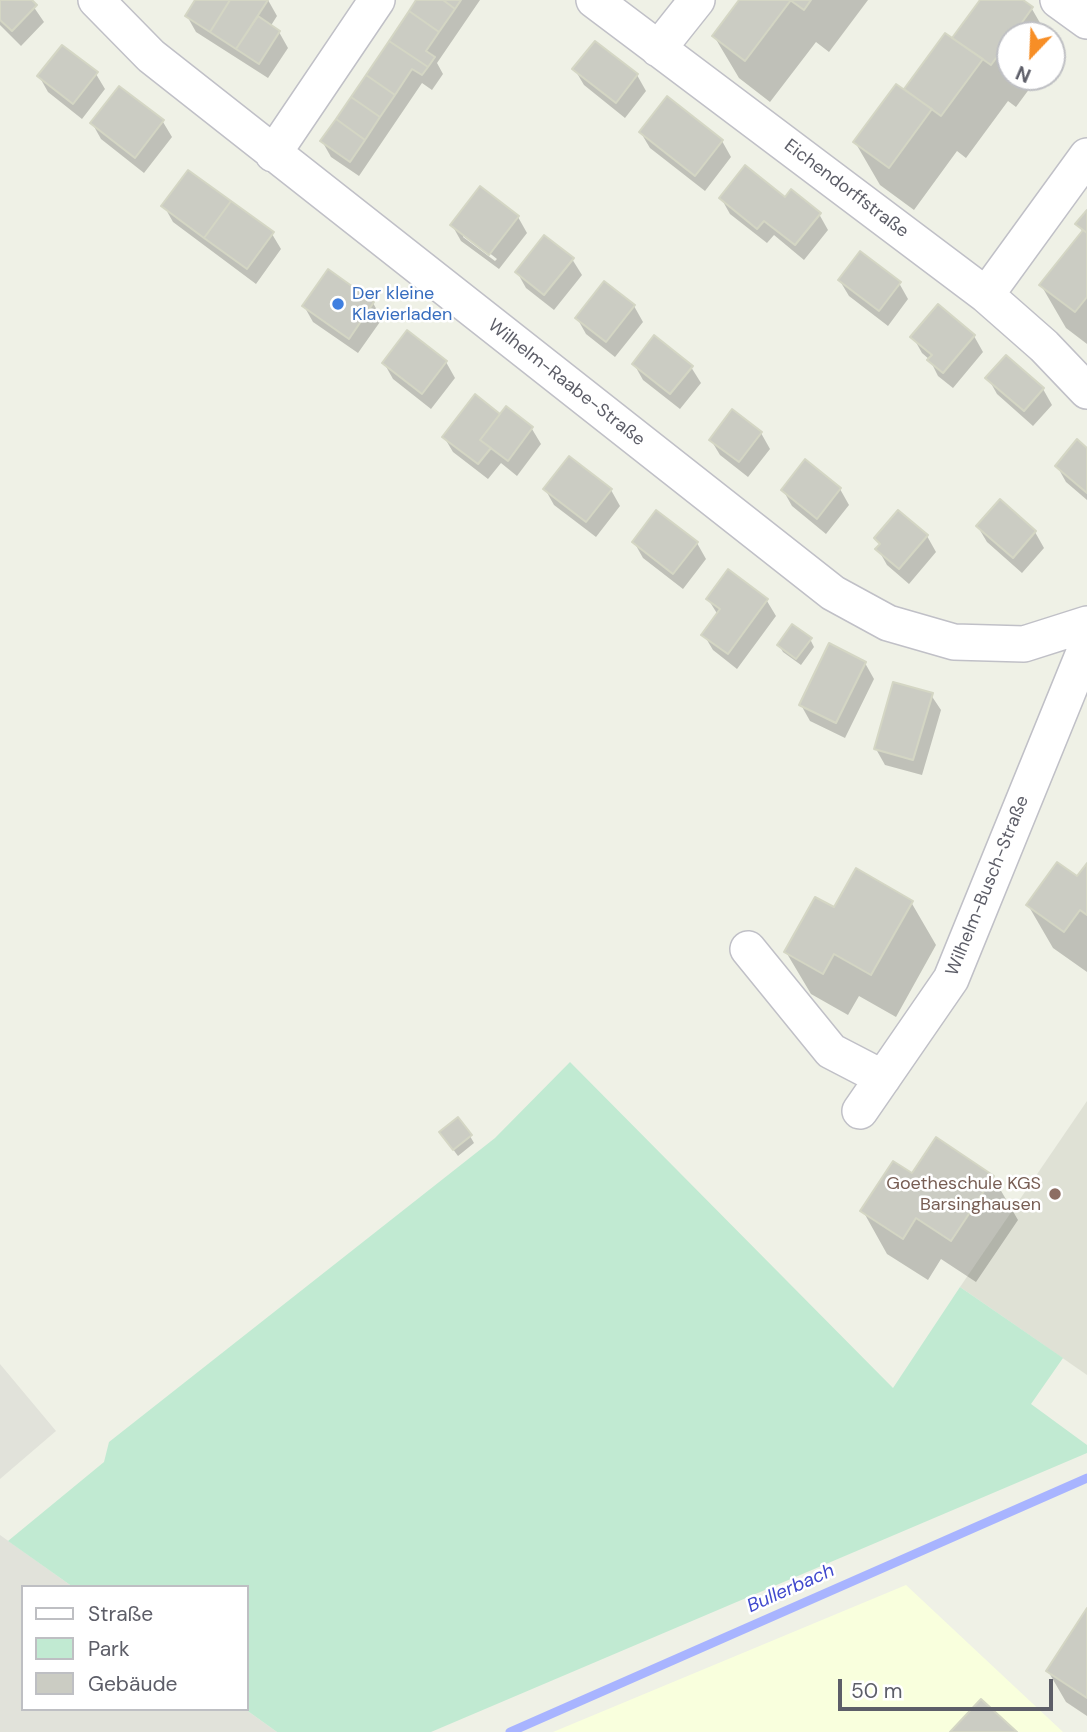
<!DOCTYPE html>
<meta charset="utf-8">
<style>
body{margin:0}
#map{position:relative;width:1087px;height:1732px;overflow:hidden;background:#eff1e6;font-family:"DM Sans",sans-serif}
canvas{display:block}
.legend{position:absolute;left:21px;top:1585px;width:228px;height:126px;box-sizing:border-box;background:#fff;border:2px solid #bebfc3;margin:0;padding:9px 12px;list-style:none;font-size:21px;color:#5d5e68}
.legend li{display:flex;align-items:center;gap:14px;height:35px}
.legend b{width:35px;border:2px solid #bebfc3}
.north{position:absolute;left:996px;top:21px;width:70px;height:70px;box-sizing:border-box;background:#fff;border:2px solid #bebfc3;border-radius:50%;rotate:203deg;font-size:19px;font-weight:700;line-height:28px;text-align:center;color:#5d5e68}
.north::after{content:'';display:block;margin:auto;width:24px;height:32px;background:#f78e26;clip-path:polygon(50% 0,100% 100%,50% 72%,0 100%)}
.scale{position:absolute;left:838px;top:1679px;width:215px;height:32px;box-sizing:border-box;border:4px solid #5d5e68;border-top:0;padding-left:9px;font-size:21px;line-height:24px;white-space:nowrap;color:#5d5e68;-webkit-text-stroke:5px #fff;paint-order:stroke}
</style>
<div id="map">
<canvas width="1087" height="1732"></canvas>
<ul class="legend">
<li><b style="height:9px;background:#fff"></b>Straße</li>
<li><b style="height:19px;background:#c1ead2"></b>Park</li>
<li><b style="height:19px;background:#cbccc3"></b>Gebäude</li>
</ul>
<div class="north">N</div>
<div class="scale">50 m</div>
</div>
<script>
const context = document.querySelector('canvas').getContext('2d');
context.lineJoin = 'round';
function fill(path, color) { context.fillStyle = color; context.fill(path, 'evenodd'); }
function stroke(path, color, width, dash) { context.strokeStyle = color; context.lineWidth = width; context.lineCap = dash ? 'butt' : 'round'; context.setLineDash(dash || []); context.stroke(path); }
function label(font, color, halo, rows, align = 'center') {
  context.font = font + ' "DM Sans",sans-serif'; context.lineWidth = 5; context.setLineDash([]); context.textBaseline = 'middle'; context.strokeStyle = halo; context.fillStyle = color; for (const [text, x, y, turn = 0] of rows) {
    context.save(); context.translate(x, y); context.rotate((+turn || 0) * Math.PI / 180); context.textAlign = isNaN(turn) ? turn : align; if (halo) context.strokeText(text, 0, 0); context.fillText(text, 0, 0); context.restore();
  }
}
const commercial = new Path2D(`
 M906,1585L1063,1732H553Z`);
const industrial = new Path2D(`
 M0,1364L56,1431L0,1479Z
 M0,1535L73,1587H23V1709H245L277,1732H0Z`);
const education = new Path2D(`
 M1087,1101V1375L960,1287Z`);
const green = new Path2D(`
 M570,1062L893,1388L960,1287L1063,1358L1031,1404L1087,1445V1453L431,1732H277L245,1709L247,1587H73L8,1541L104,1462L109,1442L495,1138Z`);
const shadow = new Path2D(`
 M0,0H29L44,22L21,46L0,25Z
 M197,0H268L277,16L270,27L279,32L288,48L268,78L196,32L187,16Z
 M419,0H480L437,63L443,74L432,90L422,83L359,176L331,157L322,141Z
 M741,0H868L829,52L816,42L770,102L739,78L714,36Z
 M982,0H1020L1032,9L1047,35H1010V77H1038L1016,107L1008,101L966,158L957,151L914,210L880,185L855,142L904,91L945,35L953,40Z
 M1052,44L1056,52L1052,57Z
 M575,70L637,75L646,91L625,118L584,85Z
 M96,74L105,89L82,119L48,92L39,76Z
 M119,88L163,122L172,137L144,173L101,139L92,123Z
 M641,133L722,141L731,157L705,191L650,148Z
 M721,198L785,199L819,214L828,230L804,260L774,235L767,243L730,214Z
 M164,206L272,234L281,249L256,284L173,222Z
 M1087,213V344L1066,328L1041,285L1083,233L1078,224Z
 M518,217L527,233L499,269L461,241L452,225ZM463,232L497,259L495,261L463,237Z
 M572,259L582,275L554,310L526,288L517,272Z
 M840,281L899,283L908,299L888,326L849,296Z
 M373,303L382,319L358,353L313,322L304,306Z
 M634,306L643,322L615,357L586,334L577,318Z
 M974,336L983,352L953,388L938,376L930,360L922,353L913,337Z
 M446,362L455,378L431,409L393,379L384,363Z
 M634,364L691,367L701,383L680,409L643,380Z
 M988,378L1043,389L1052,405L1033,426L997,394Z
 M506,409L532,429L541,444L517,476L501,463L488,479L453,452L444,437L500,417Z
 M761,433L770,449L748,477L720,455L711,440Z
 M1087,450V500L1066,482L1057,466Z
 M545,489L611,490L620,506L596,537L554,505Z
 M840,489L849,505L826,534L792,506L783,490Z
 M978,527L1035,532L1044,548L1022,573L987,542Z
 M927,536L936,552L909,584L887,565L878,549L880,545L876,538Z
 M634,542L697,543L706,559L683,589L643,558Z
 M728,572L767,601L776,616L737,669L713,650L704,635L718,615L708,599Z
 M810,639L814,647L801,665L783,652L779,645Z
 M865,663L874,679L845,738L810,721L801,705Z
 M931,695L941,710L922,775L885,765L876,749Z
 M1087,866V972L1053,948L1028,905L1078,879Z
 M911,902L936,945L896,1017L859,996L848,1015L811,994L786,952L835,910Z
 M441,1133L470,1136L474,1143L458,1156Z
 M912,1176L993,1177L1018,1220L976,1282L941,1259L928,1280L887,1254L863,1211Z
 M1087,1611V1716L1066,1702L1048,1671Z`);
const stream = new Path2D(`
 M510,1732L1087,1478`);
const building = new Path2D(`
 M0,0H32L37,5L12,31L0,20Z
 M195,0H230L210,32L185,16Z
 M230,0H268L236,49L210,32Z
 M416,0H443L455,9L439,32L409,11Z
 M443,0H461L455,9Z
 M739,0H791L745,61L712,36Z
 M790,0H811L804,10Z
 M980,0H1023L1033,7L1013,35H1010V39L991,65L952,38Z
 M409,11L439,32L426,51L435,57L428,67L389,41Z
 M258,16L280,31L259,64L236,49Z
 M945,33L983,59L941,116L904,89Z
 M389,41L428,67L422,75L412,69L395,95L366,75Z
 M595,41L638,74L616,103L572,69Z
 M62,45L98,72L73,104L37,76Z
 M366,75L395,95L380,117L351,97Z
 M896,84L932,109L889,168L853,142Z
 M119,86L164,120L135,158L90,123Z
 M667,96L723,140L695,176L639,132Z
 M351,97L380,117L365,140L336,119Z
 M336,119L365,140L350,162L320,141Z
 M745,165L785,197L791,189L821,213L795,245L764,221L757,229L719,198Z
 M188,170L231,201L204,238L161,206Z
 M480,186L519,216L489,255L450,225Z
 M231,201L274,232L247,269L204,238Z
 M1087,210V233L1075,224Z
 M1083,230L1087,233V297L1075,312L1039,285Z
 M544,235L574,258L544,295L515,272Z
 M860,251L901,282L879,311L838,280Z
 M328,269L374,302L349,339L302,306Z
 M604,281L635,305L606,342L575,318Z
 M938,304L975,335L943,373L927,360L932,355L910,337Z
 M407,330L447,361L422,394L382,363Z
 M654,335L693,366L670,394L632,364Z
 M1006,355L1044,388L1024,411L985,378Z
 M475,394L500,414L480,440L491,448L478,464L442,437Z
 M506,406L533,427L508,461L480,440Z
 M732,409L762,432L739,462L709,440Z
 M1077,439L1087,448V493L1055,466Z
 M569,456L612,489L586,522L543,489Z
 M805,459L841,488L817,519L781,490Z
 M1000,499L1036,531L1013,558L976,526Z
 M656,510L698,542L673,574L632,542Z
 M898,510L928,535L899,569L875,549L880,544L874,538Z
 M728,569L768,599L728,654L701,635L720,609L706,599Z
 M792,624L812,638L796,659L777,645Z
 M829,643L866,662L836,723L799,705Z
 M893,682L933,693L913,760L874,749Z
 M1057,862L1077,876L1087,863V915L1080,910L1064,932L1026,905Z
 M856,868L913,901L871,975L834,954L823,974L784,952L815,897L834,907Z
 M458,1117L472,1135L453,1150L439,1132Z
 M936,1137L994,1176L951,1241L916,1218L903,1239L860,1211L893,1161L912,1173Z
 M1087,1608V1698L1046,1671Z
 M981,1699L1017,1732H950Z`);
const minor = new Path2D(`
 M96,0L151,56L833,593L888,623L954,642L1024,644L1087,624
 M594,0L986,295L1044,346L1087,391
 M1058,0L1087,21
 M658,49L697,0
 M273,154L377,0
 M986,295L1087,156
 M748,949L831,1051L883,1078
 M860,1111L951,979L1087,645`);
const markers = [
 [338,304,7,"#3f7fe0"],
 [1055,1194,7,"#8d6e63"]
];
const streetNames = [
 ["Eichendorffstraße",846,189,37],
 ["Wilhelm-Raabe-Straße",566,383,38],
 ["Wilhelm-Busch-Straße",988,886,-68]
];
const shopNames = [
 ["Der kleine",352,294],
 ["Klavierladen",352,315]
];
const educationNames = [
 ["Goetheschule KGS",1041,1184],
 ["Barsinghausen",1041,1205]
];
const waterNames = [
 ["Bullerbach",791,1589,-24]
];
fill(commercial, '#f9ffdd');
fill(industrial, '#e1e2da');
fill(education, '#dfe1d5');
fill(green, '#c1ead2');
fill(shadow, '#0003');
stroke(stream, '#a8b4ff', 9);
fill(building, '#cbccc3');
stroke(building, '#d4d6c4', 2);
stroke(minor, '#c0c0c7', 38);
stroke(minor, '#fff', 35);
for (const [x, y, r, color] of markers) { const dot = new Path2D(); dot.arc(x, y, r, 0, 2 * Math.PI); context.fillStyle = color; context.fill(dot); stroke(dot, '#fff', 2.5); }
label('18px', '#5d5e68', '#fff', streetNames);
label('18px', '#366cbe', '#fff', shopNames, 'left');
label('18px', '#785e54', '#fff', educationNames, 'right');
label('italic 19px', '#4049cd', '#fff', waterNames);
</script>
